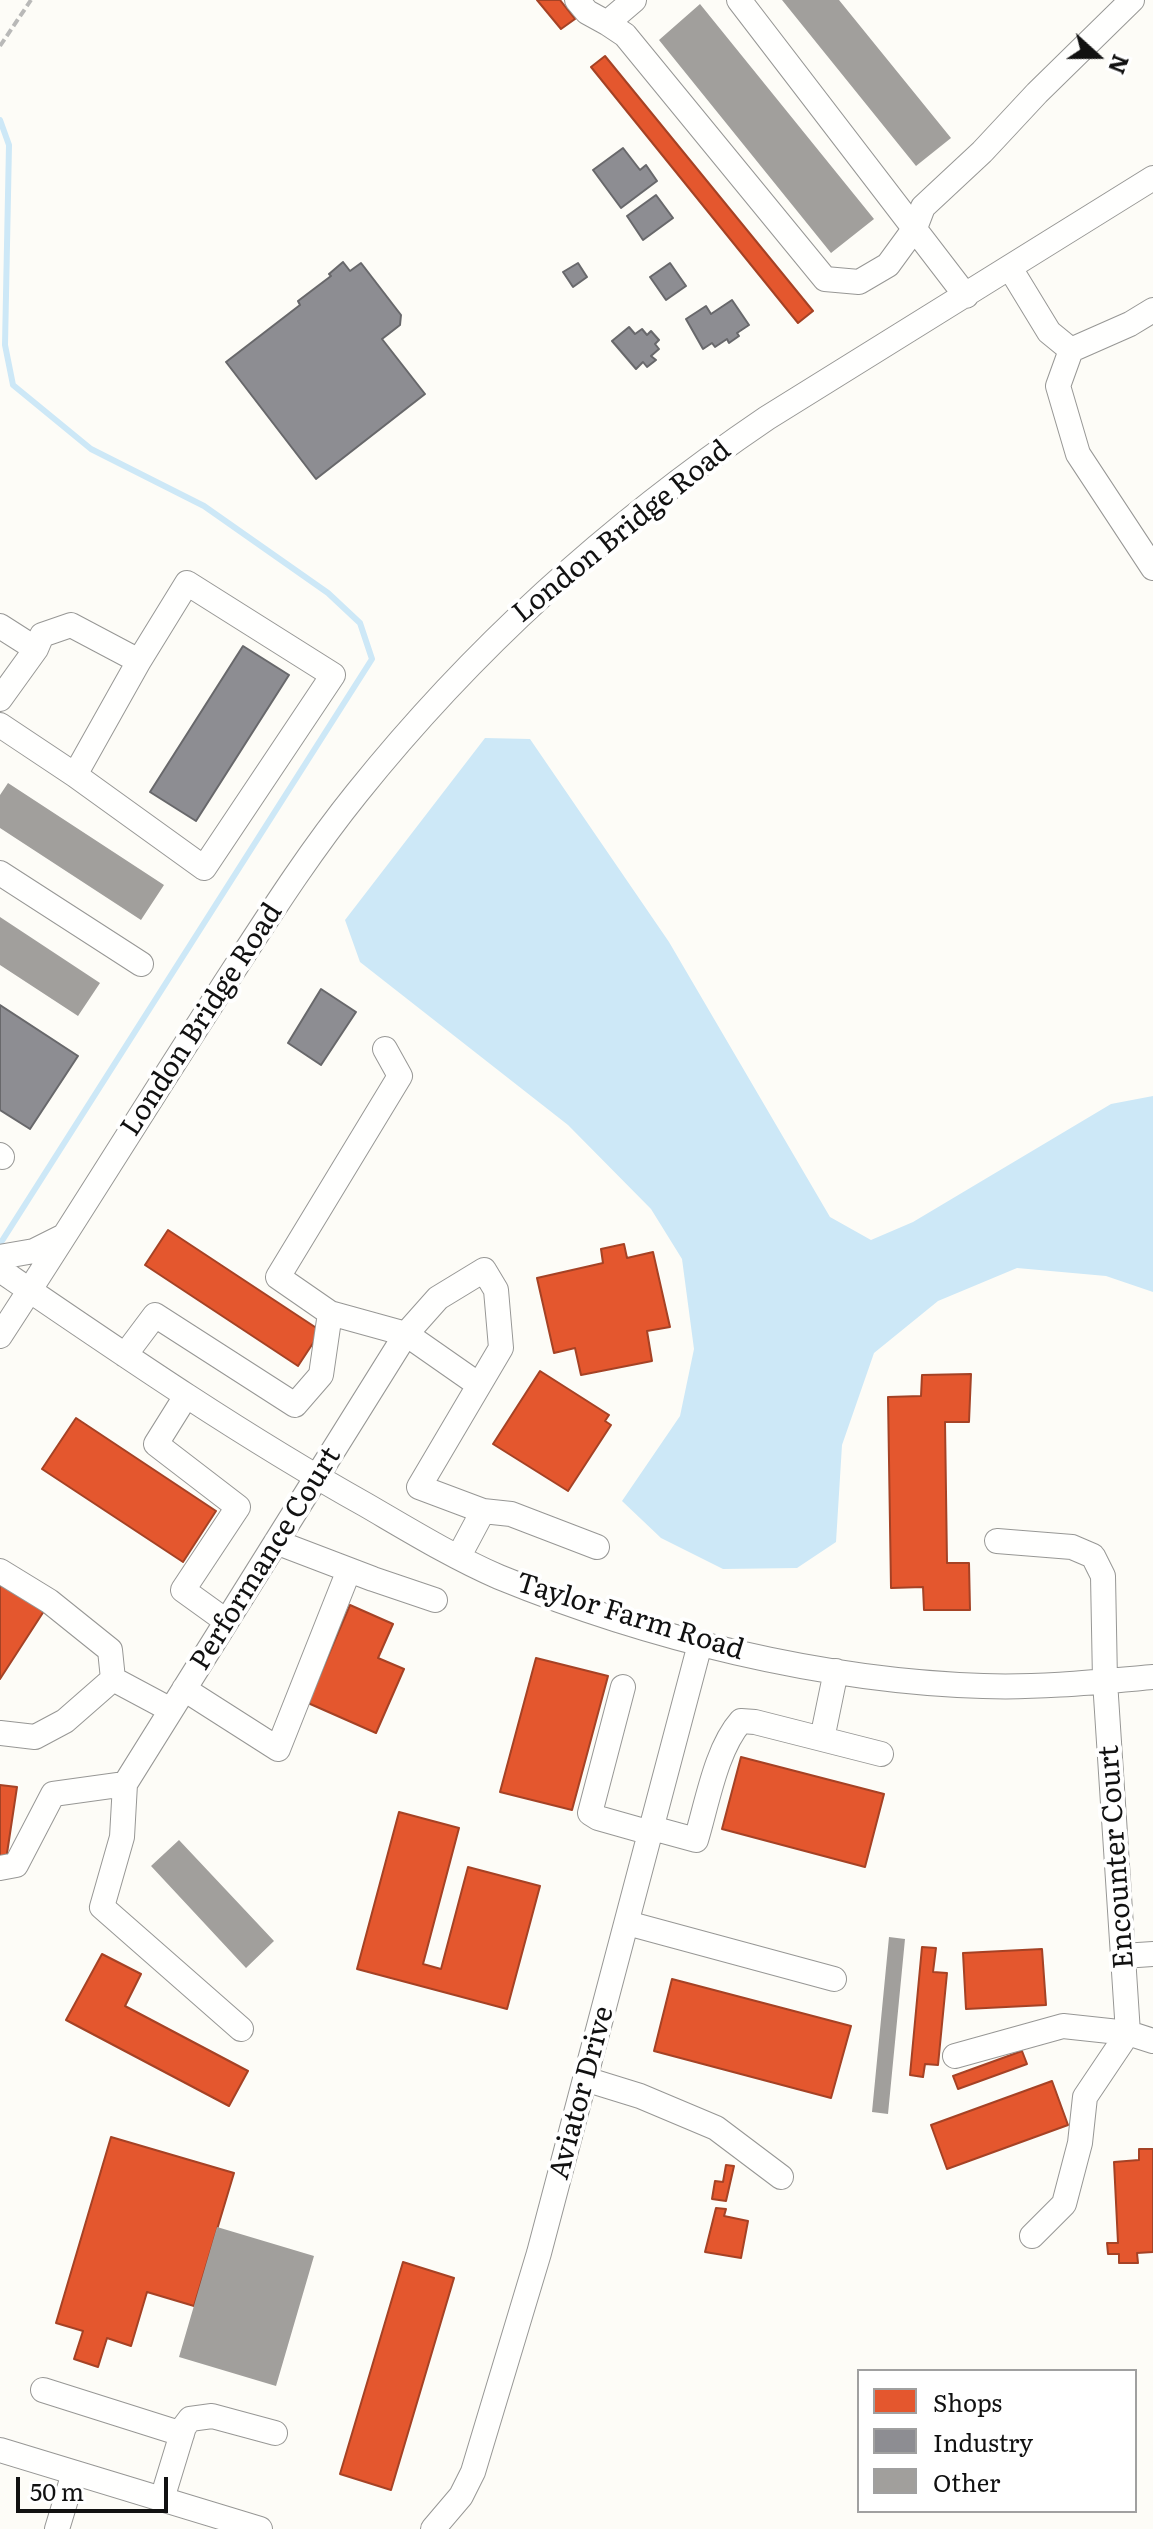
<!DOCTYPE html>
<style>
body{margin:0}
#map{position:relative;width:1153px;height:2529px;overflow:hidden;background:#fdfcf7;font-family:Literata,serif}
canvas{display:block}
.legend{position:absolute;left:857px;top:2369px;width:280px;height:144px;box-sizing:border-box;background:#fff;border:2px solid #a0a0a0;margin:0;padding:10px 14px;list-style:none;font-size:24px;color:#111}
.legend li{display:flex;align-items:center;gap:16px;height:40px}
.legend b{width:40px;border:2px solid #a0a0a0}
.north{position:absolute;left:1057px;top:16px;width:80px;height:80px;-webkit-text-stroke:6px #fff;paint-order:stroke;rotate:111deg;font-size:22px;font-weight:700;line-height:32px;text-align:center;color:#111}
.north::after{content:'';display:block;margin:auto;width:28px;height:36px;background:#111;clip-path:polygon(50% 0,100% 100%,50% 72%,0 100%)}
.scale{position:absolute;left:16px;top:2477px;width:152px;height:36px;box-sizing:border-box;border:4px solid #111;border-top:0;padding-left:10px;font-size:24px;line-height:28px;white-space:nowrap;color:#111;-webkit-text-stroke:6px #fff;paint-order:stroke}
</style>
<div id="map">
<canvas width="1153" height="2529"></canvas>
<ul class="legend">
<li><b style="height:22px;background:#e4572e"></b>Shops</li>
<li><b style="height:22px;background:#8d8d92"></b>Industry</li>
<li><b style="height:22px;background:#a19f9c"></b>Other</li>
</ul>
<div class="north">N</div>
<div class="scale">50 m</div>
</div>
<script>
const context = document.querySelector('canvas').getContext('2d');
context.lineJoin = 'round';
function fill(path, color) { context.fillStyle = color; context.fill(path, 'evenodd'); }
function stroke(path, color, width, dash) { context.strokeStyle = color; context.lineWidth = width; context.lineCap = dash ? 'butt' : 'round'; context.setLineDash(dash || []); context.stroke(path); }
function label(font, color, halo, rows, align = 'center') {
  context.font = font + ' Literata,serif'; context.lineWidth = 8; context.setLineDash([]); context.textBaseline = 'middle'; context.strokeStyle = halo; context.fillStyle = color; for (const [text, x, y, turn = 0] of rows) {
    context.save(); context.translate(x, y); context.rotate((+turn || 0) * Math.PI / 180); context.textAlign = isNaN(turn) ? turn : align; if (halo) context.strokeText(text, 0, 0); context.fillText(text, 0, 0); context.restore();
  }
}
const water = new Path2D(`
 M485,738L530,739L669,942L830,1217L871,1240L913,1222L1111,1104L1153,1096V1292L1106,1276L1017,1268L938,1301L874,1353L842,1445L836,1542L797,1568L723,1569L661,1538L622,1501L680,1416L694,1349L682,1259L651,1209L568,1125L360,962L345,920Z`);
const shops = new Path2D(`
 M537,0H560L575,19L561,29Z
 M605,56L813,311L798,323L591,67Z
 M168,1230L321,1331L298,1366L145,1265Z
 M624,1244L627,1258L653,1252L670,1327L647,1331L652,1361L581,1375L575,1348L554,1353L537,1278L603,1263L601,1249Z
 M540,1371L609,1415L605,1421L611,1425L568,1491L493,1444Z
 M971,1374L969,1422H945L947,1563H969L970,1610H924L923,1587L891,1588L888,1397L921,1396L922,1375Z
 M76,1418L216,1511L183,1562L42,1469Z
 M0,1583L44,1611L0,1679Z
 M350,1605L393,1624L378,1658L404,1669L376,1733L308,1703Z
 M536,1658L608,1676L572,1810L500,1792Z
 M741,1757L884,1794L865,1867L722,1829Z
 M0,1785L17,1787L6,1860L0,1859Z
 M399,1812L459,1828L423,1964L441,1969L468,1867L540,1886L507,2009L357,1969Z
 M922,1947L936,1948L933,1972L947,1973L938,2065L925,2064L923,2077L910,2075Z
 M1042,1949L1046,2005L966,2009L963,1953Z
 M102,1954L141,1974L125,2006L248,2071L229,2106L66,2020Z
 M672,1979L851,2026L831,2098L654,2051Z
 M1022,2051L1027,2064L958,2089L953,2076Z
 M1052,2081L1068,2125L947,2169L931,2125Z
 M111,2137L234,2173L194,2306L147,2292L131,2346L107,2338L98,2367L74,2359L83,2331L56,2323Z
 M1139,2149H1153V2252L1137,2253L1138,2263H1119V2254H1108L1107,2243H1118L1114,2162L1139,2160Z
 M726,2165L734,2166L726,2201L712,2199L715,2181L723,2182Z
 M716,2208L726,2209L724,2216L748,2221L741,2258L705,2252Z
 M403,2262L454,2278L391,2490L340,2474Z`);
const industry = new Path2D(`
 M623,148L640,170L646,165L657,181L621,208L593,170Z
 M656,195L673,218L643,240L627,216Z
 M343,262L350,271L361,263L401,315L400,325L382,339L425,394L316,479L226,362L300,305L298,301L331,276L329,274Z
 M578,263L587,277L573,287L563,272Z
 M670,263L686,286L666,300L650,277Z
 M732,300L749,325L737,333L739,336L729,343L727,339L715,347L712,343L703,349L686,319L706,306L711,314Z
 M629,327L635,334L642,329L647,335L651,331L659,340L655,344L659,349L651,356L656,360L647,367L643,362L636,369L612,341Z
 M243,646L289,675L196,821L150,792Z
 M321,989L356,1012L321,1065L288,1043Z
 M0,1005L78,1056L30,1129L0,1110Z`);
const stream = new Path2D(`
 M0,120L9,145L5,345L13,385L91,449L204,506L328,593L360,623L372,659L0,1244`);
const building = new Path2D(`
 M782,0H839L951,138L916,166Z
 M700,4L874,219L831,253L659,40Z
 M8,783L164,885L141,920L0,828V795Z
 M0,917L100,983L78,1016L0,965Z
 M179,1840L274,1941L246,1968L151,1866Z
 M889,1937L905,1939L888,2114L872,2112Z
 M217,2227L314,2256L276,2386L179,2357Z`);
const path = new Path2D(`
 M0,46L31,0`);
const minor = new Path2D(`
 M577,0L587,12L607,23L634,0
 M739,0L966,296
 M607,23L625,35L825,279L859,282L888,265L915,228L923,207L982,152L1037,93L1132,0
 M1010,268L1049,332L1071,350L1130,324L1153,310
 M1071,350L1058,386L1078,454L1153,568
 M0,626L36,649
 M0,699L36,649L42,635L71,625L139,661L187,583L333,675L204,868L75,775L0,725
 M75,775L139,661
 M0,873L141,964
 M385,1049L400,1076L278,1277L330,1313L406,1334L479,1385
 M0,1155L2,1157
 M0,1257L34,1251L62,1237
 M0,1270C120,1352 239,1434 366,1505C409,1530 453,1557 499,1577C648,1638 822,1681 983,1686C1039,1688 1097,1682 1153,1677
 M0,1336C75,1221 147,1104 222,988C265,922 307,855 357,793C474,647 612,523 767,418L1153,178
 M125,1355L155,1315L295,1405L321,1375L330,1313
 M186,1396L156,1444L238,1507L183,1590L226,1621
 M483,1511L511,1514L597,1547
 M997,1541L1072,1547L1093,1556L1103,1576L1105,1681L1128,2033
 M276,1542L373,1579L435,1600
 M0,1571L49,1601L110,1650L113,1679
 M113,1679L171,1710
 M623,1687L590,1813L598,1818L651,1833
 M184,1689L278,1749L349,1570
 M0,1733L35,1737L65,1721L113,1679
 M822,1739L881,1754
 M652,1828L696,1840C707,1804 716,1749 741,1721L755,1722L822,1739L836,1671
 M0,1868L16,1865L53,1794L125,1784
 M627,1923L834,1979
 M1123,1956L1153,1954
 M241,2029L102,1907L122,1837L125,1784L406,1334L438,1298L484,1270L496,1290L501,1348L419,1487L483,1511L459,1556
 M955,2056L1063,2026L1128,2033L1153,2041
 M585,2079L640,2096L716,2128L781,2177
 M1032,2236L1064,2204L1080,2143L1085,2097L1128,2033
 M43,2390L182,2434
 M0,2450L260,2529
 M162,2499L184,2427L190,2419L212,2416L275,2433
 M57,2529L74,2473
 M433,2529L461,2496L473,2472L539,2253L700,1644`);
const streetNames = [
 ["London Bridge Road",622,532,-39],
 ["London Bridge Road",202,1020,-57],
 ["Performance Court",266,1559,-58],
 ["Taylor Farm Road",630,1617,17],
 ["Encounter Court",1117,1857,-94],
 ["Aviator Drive",582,2093,-75]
];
fill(water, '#cde8f7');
fill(shops, '#e4572e');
stroke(shops, '#a54225', 2);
fill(industry, '#8d8d92');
stroke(industry, '#68686b', 2);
stroke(stream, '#cde8f7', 6);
fill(building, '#a19f9c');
stroke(minor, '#979795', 26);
stroke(path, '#b9b9b8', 4, [8, 4]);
stroke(minor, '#fffffe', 24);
label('28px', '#111', '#fff', streetNames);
</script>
